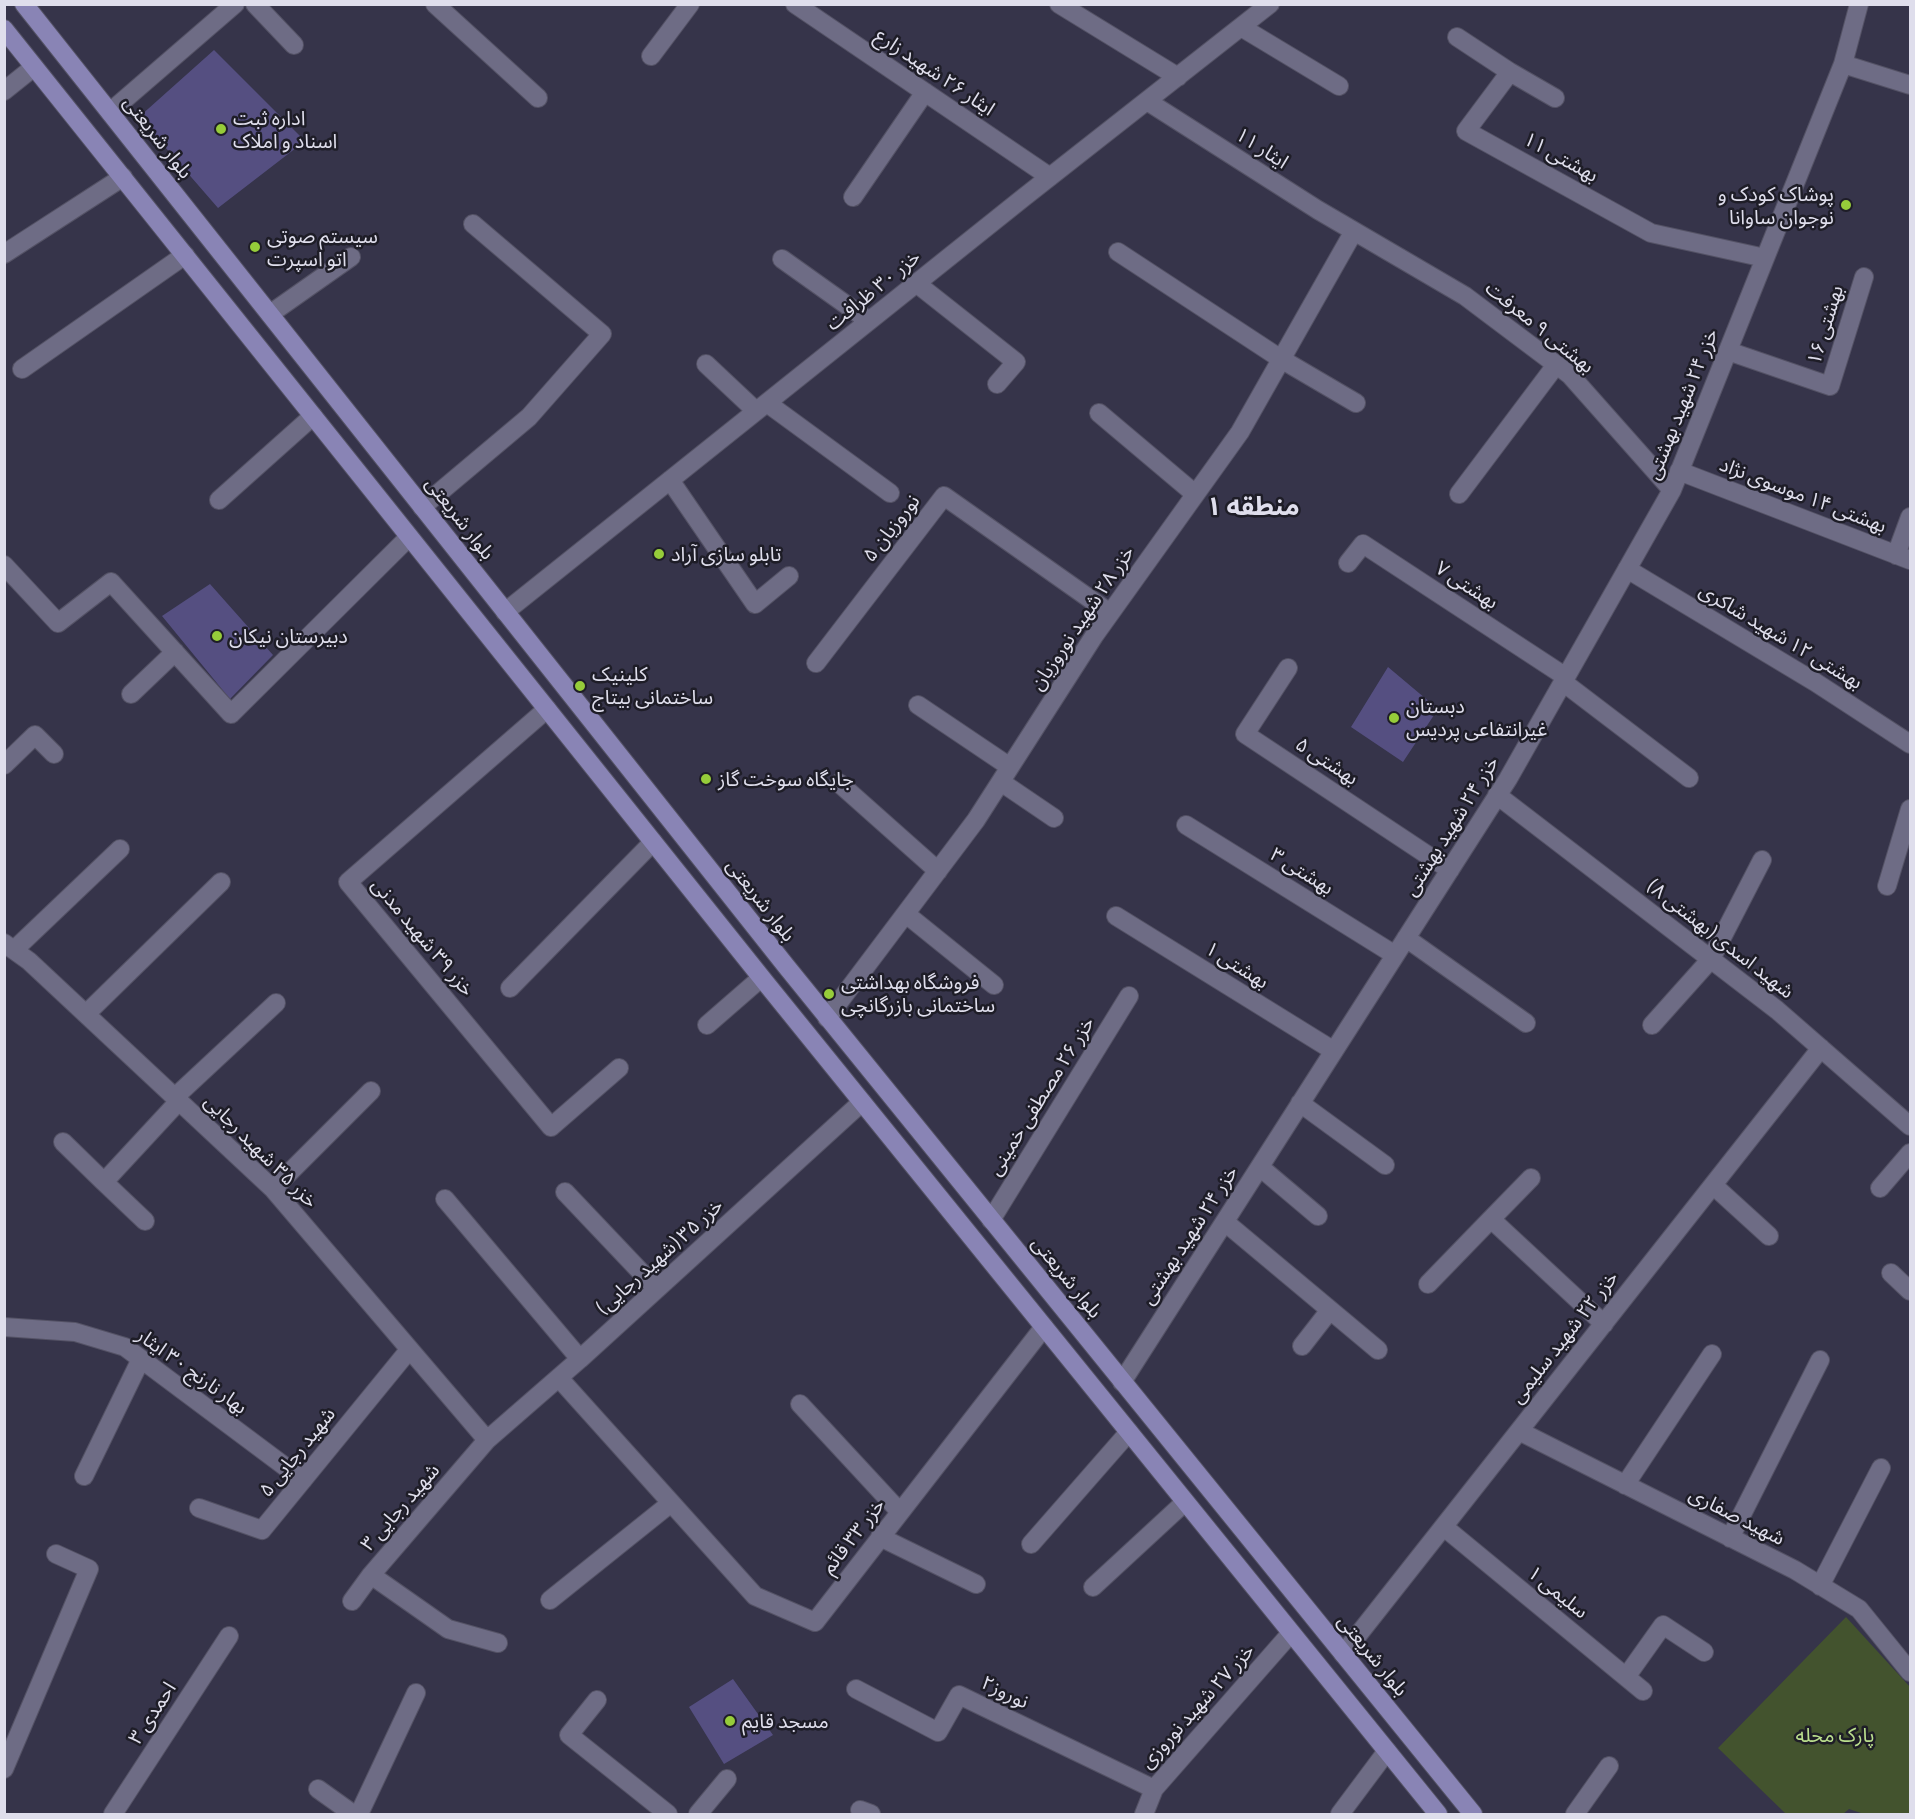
<!DOCTYPE html>
<meta charset="utf-8">
<style>
body{margin:0}
#map{position:relative;width:1915px;height:1819px;overflow:hidden;background:#36344a;font-family:Barlow,sans-serif}
canvas{display:block}
.frame{position:absolute;inset:0;border:6px solid #dfdeec;pointer-events:none}
</style>
<div id="map">
<canvas width="1915" height="1819"></canvas>
<div class="frame"></div>
</div>
<script>
const context = document.querySelector('canvas').getContext('2d');
context.lineJoin = 'round';
function fill(path, color) { context.fillStyle = color; context.fill(path, 'evenodd'); }
function stroke(path, color, width, dash) { context.strokeStyle = color; context.lineWidth = width; context.lineCap = dash ? 'butt' : 'round'; context.setLineDash(dash || []); context.stroke(path); }
function label(font, color, halo, rows, align = 'center') {
  context.font = font + ' Barlow,"Noto Sans Arabic",sans-serif'; context.lineWidth = 5; context.setLineDash([]); context.textBaseline = 'middle'; context.strokeStyle = halo; context.fillStyle = color; for (const [text, x, y, turn = 0] of rows) {
    context.save(); context.translate(x, y); context.rotate((+turn || 0) * Math.PI / 180); context.textAlign = isNaN(turn) ? turn : align; if (halo) context.strokeText(text, 0, 0); context.fillText(text, 0, 0); context.restore();
  }
}
const green = new Path2D(`
 M1846,1617L1910,1687V1814H1864L1849,1809L1843,1814H1786L1718,1748Z`);
const building = new Path2D(`
 M214,50L305,141L218,208L139,117Z
 M210,584L273,655L230,699L162,616Z
 M1388,667L1438,709L1403,762L1351,727Z
 M733,1679L773,1735L724,1764L689,1707Z`);
const minor = new Path2D(`
 M255,4L294,45
 M435,4L538,98
 M795,4L1050,177
 M1059,4L1178,77
 M1241,27L1339,86
 M1457,37L1510,72L1466,131L1651,233L1765,258
 M651,56L690,4
 M1843,64L1910,85
 M1510,72L1555,98
 M4,91L34,67
 M1147,101L1318,210L1465,296L1570,375L1672,490
 M110,112L235,4
 M853,197L925,92
 M1118,252L1281,359L1356,403
 M4,254L123,177
 M782,259L869,321
 M916,283L1016,362L997,384
 M270,314L351,257
 M1728,351L1830,386L1864,277
 M706,364L756,411
 M22,369L185,255
 M767,403L890,493
 M1099,413L1195,494
 M1679,471L1910,560
 M670,480L755,604L789,576
 M1459,494L1556,365
 M219,500L313,416
 M422,507L529,417L602,334L473,224
 M1896,555L1910,517
 M1348,563L1363,544L1566,677
 M4,565L58,623L111,582L231,714L409,537
 M1627,569L1815,682L1910,744
 M505,612L1023,198L1270,4
 M816,663L944,496L1110,613
 M1288,668L1245,734L1450,870
 M1563,682L1689,778
 M131,694L175,652
 M918,705L1010,767
 M547,709L348,882L551,1127L619,1068
 M4,765L35,735L54,754
 M1001,782L1054,818
 M839,783L938,871
 M1497,795L1777,1010L1910,1126
 M1186,825L1395,955
 M1887,886L1910,809
 M906,914L994,985
 M1116,916L1334,1051
 M1406,938L1526,1023
 M4,943L29,961L273,1189L487,1440
 M14,950L120,849
 M510,988L653,842
 M86,1014L221,882
 M827,1018L976,820L1094,636L1240,432L1354,231
 M707,1025L761,978
 M1652,1025L1711,959L1762,860
 M175,1097L276,1003
 M1300,1103L1385,1165
 M63,1142L104,1182L179,1101
 M1260,1167L1318,1216
 M104,1182L145,1221
 M1713,1185L1769,1236
 M1880,1188L1910,1153
 M273,1189L371,1091
 M565,1192L657,1289
 M445,1199L580,1359
 M1491,1219L1531,1178
 M991,1220L1129,996
 M1225,1222L1378,1350
 M1891,1273L1910,1291
 M1428,1284L1491,1219L1604,1324
 M4,1327L75,1332L125,1347L303,1480
 M1302,1346L1330,1310
 M559,1378L755,1596L815,1622L1044,1327
 M1122,1382L1508,779L1672,490L1843,64L1859,4
 M800,1404L900,1512
 M1519,1431L1795,1570L1859,1609L1910,1672
 M84,1476L141,1359
 M1625,1485L1712,1354
 M199,1508L262,1530L409,1350
 M1444,1527L1643,1691
 M880,1537L976,1584
 M1730,1538L1820,1360
 M1031,1544L1129,1432
 M1820,1586L1881,1468
 M1093,1587L1185,1502
 M550,1600L671,1503
 M352,1601L371,1575
 M498,1643L448,1629L371,1575L487,1440L580,1359L862,1102
 M1343,1654L1821,1048
 M1626,1677L1663,1625L1704,1652
 M856,1689L938,1732L959,1695L1154,1789
 M597,1700L569,1735L668,1814
 M4,1769L89,1569L56,1554
 M318,1789L353,1814
 M860,1810L871,1814
 M113,1814L229,1636
 M359,1814L416,1693
 M698,1814L727,1779
 M1144,1814L1154,1789L1291,1633
 M1340,1814L1387,1751
 M1575,1814L1609,1766`);
const major = new Path2D(`
 M24,4L786,966L1473,1814
 M4,29L765,982L1438,1814`);
const markers = [
 [221,129,6,"#96cc3a"],
 [1846,205,6,"#96cc3a"],
 [255,247,6,"#96cc3a"],
 [659,554,6,"#96cc3a"],
 [217,636,6,"#96cc3a"],
 [580,686,6,"#96cc3a"],
 [1394,718,6,"#96cc3a"],
 [706,779,6,"#96cc3a"],
 [829,994,6,"#96cc3a"],
 [730,1721,6,"#96cc3a"]
];
const streetNames = [
 ["ایثار ۲۶ شهید زارع",935,72,34],
 ["بلوار شریعتی",158,137,52],
 ["ایثار ۱۱",1262,148,33],
 ["بهشتی ۱۱",1561,157,29],
 ["خزر ۳۰ ظرافت",873,290,-39],
 ["بهشتی ۱۶",1825,325,-73],
 ["بهشتی ۹ معرفت",1540,327,39],
 ["خزر ۲۴ شهید بهشتی",1682,404,-68],
 ["بهشتی ۱۴ موسوی نژاد",1803,495,21],
 ["بلوار شریعتی",460,518,52],
 ["نوروزیان ۵",891,528,-52],
 ["بهشتی ۷",1467,585,33],
 ["خزر ۲۸ شهید نوروزیان",1082,618,-56],
 ["بهشتی ۱۲ شهید شاکری",1781,636,31],
 ["بهشتی ۵",1327,761,33],
 ["خزر ۲۴ شهید بهشتی",1451,826,-58],
 ["بهشتی ۳",1302,871,32],
 ["بلوار شریعتی",761,900,52],
 ["خزر ۳۹ شهید مدنی",423,937,50],
 ["شهید اسدی (بهشتی ۸)",1721,939,38],
 ["بهشتی ۱",1237,965,32],
 ["خزر ۲۶ مصطفی خمینی",1041,1096,-58],
 ["خزر ۳۵ شهید رجایی",261,1151,45],
 ["خزر ۲۴ شهید بهشتی",1189,1235,-57],
 ["خزر ۳۵ (شهید رجایی)",660,1256,-42],
 ["بلوار شریعتی",1067,1277,51],
 ["خزر ۲۲ شهید سلیمی",1564,1337,-52],
 ["بهار نارنج ۳۰ ایثار",192,1371,36],
 ["شهید رجایی ۵",297,1452,-51],
 ["شهید رجایی ۳",400,1507,-49],
 ["شهید صفاری",1737,1516,27],
 ["خزر ۳۳ قائم",853,1536,-52],
 ["سلیمی ۱",1558,1592,39],
 ["بلوار شریعتی",1373,1655,51],
 ["نوروز۲",1005,1692,26],
 ["خزر ۲۷ شهید نوروزی",1197,1706,-48],
 ["احمدی ۳",152,1713,-57]
];
const poiNames = [
 ["اداره ثبت",233,118],
 ["اسناد و املاک",233,141],
 ["پوشاک کودک و",1834,194,"right"],
 ["نوجوان ساوانا",1834,217,"right"],
 ["سیستم صوتی",267,236],
 ["اتو اسپرت",267,259],
 ["تابلو سازی آراد",671,554],
 ["دبیرستان نیکان",229,636],
 ["کلینیک",592,674],
 ["ساختمانی بیتاج",592,697],
 ["دبستان",1406,706],
 ["غیرانتفاعی پردیس",1406,729],
 ["جایگاه سوخت گاز",718,779],
 ["فروشگاه بهداشتی",841,982],
 ["ساختمانی بازرگانچی",841,1005],
 ["مسجد قایم",742,1721]
];
const parkNames = [
 ["پارک محله",1835,1735]
];
const districtNames = [
 ["منطقه ۱",1253,506]
];
fill(green, '#43532e');
fill(building, '#554f81');
stroke(minor, '#545265', 20);
stroke(major, '#545265', 20);
stroke(minor, '#6e6c85', 18);
stroke(major, '#8984b5', 18);
for (const [x, y, r, color] of markers) { const dot = new Path2D(); dot.arc(x, y, r, 0, 2 * Math.PI); context.fillStyle = color; context.fill(dot); stroke(dot, '#1e1d27', 2); }
label('20px', '#dfdeec', '#1e1d27', streetNames);
label('20px', '#dfdeec', '#1e1d27', poiNames, 'left');
label('20px', '#bade8e', '#1e1d27', parkNames);
label('bold 26px', '#dfdeec', '#1e1d27', districtNames);
</script>
